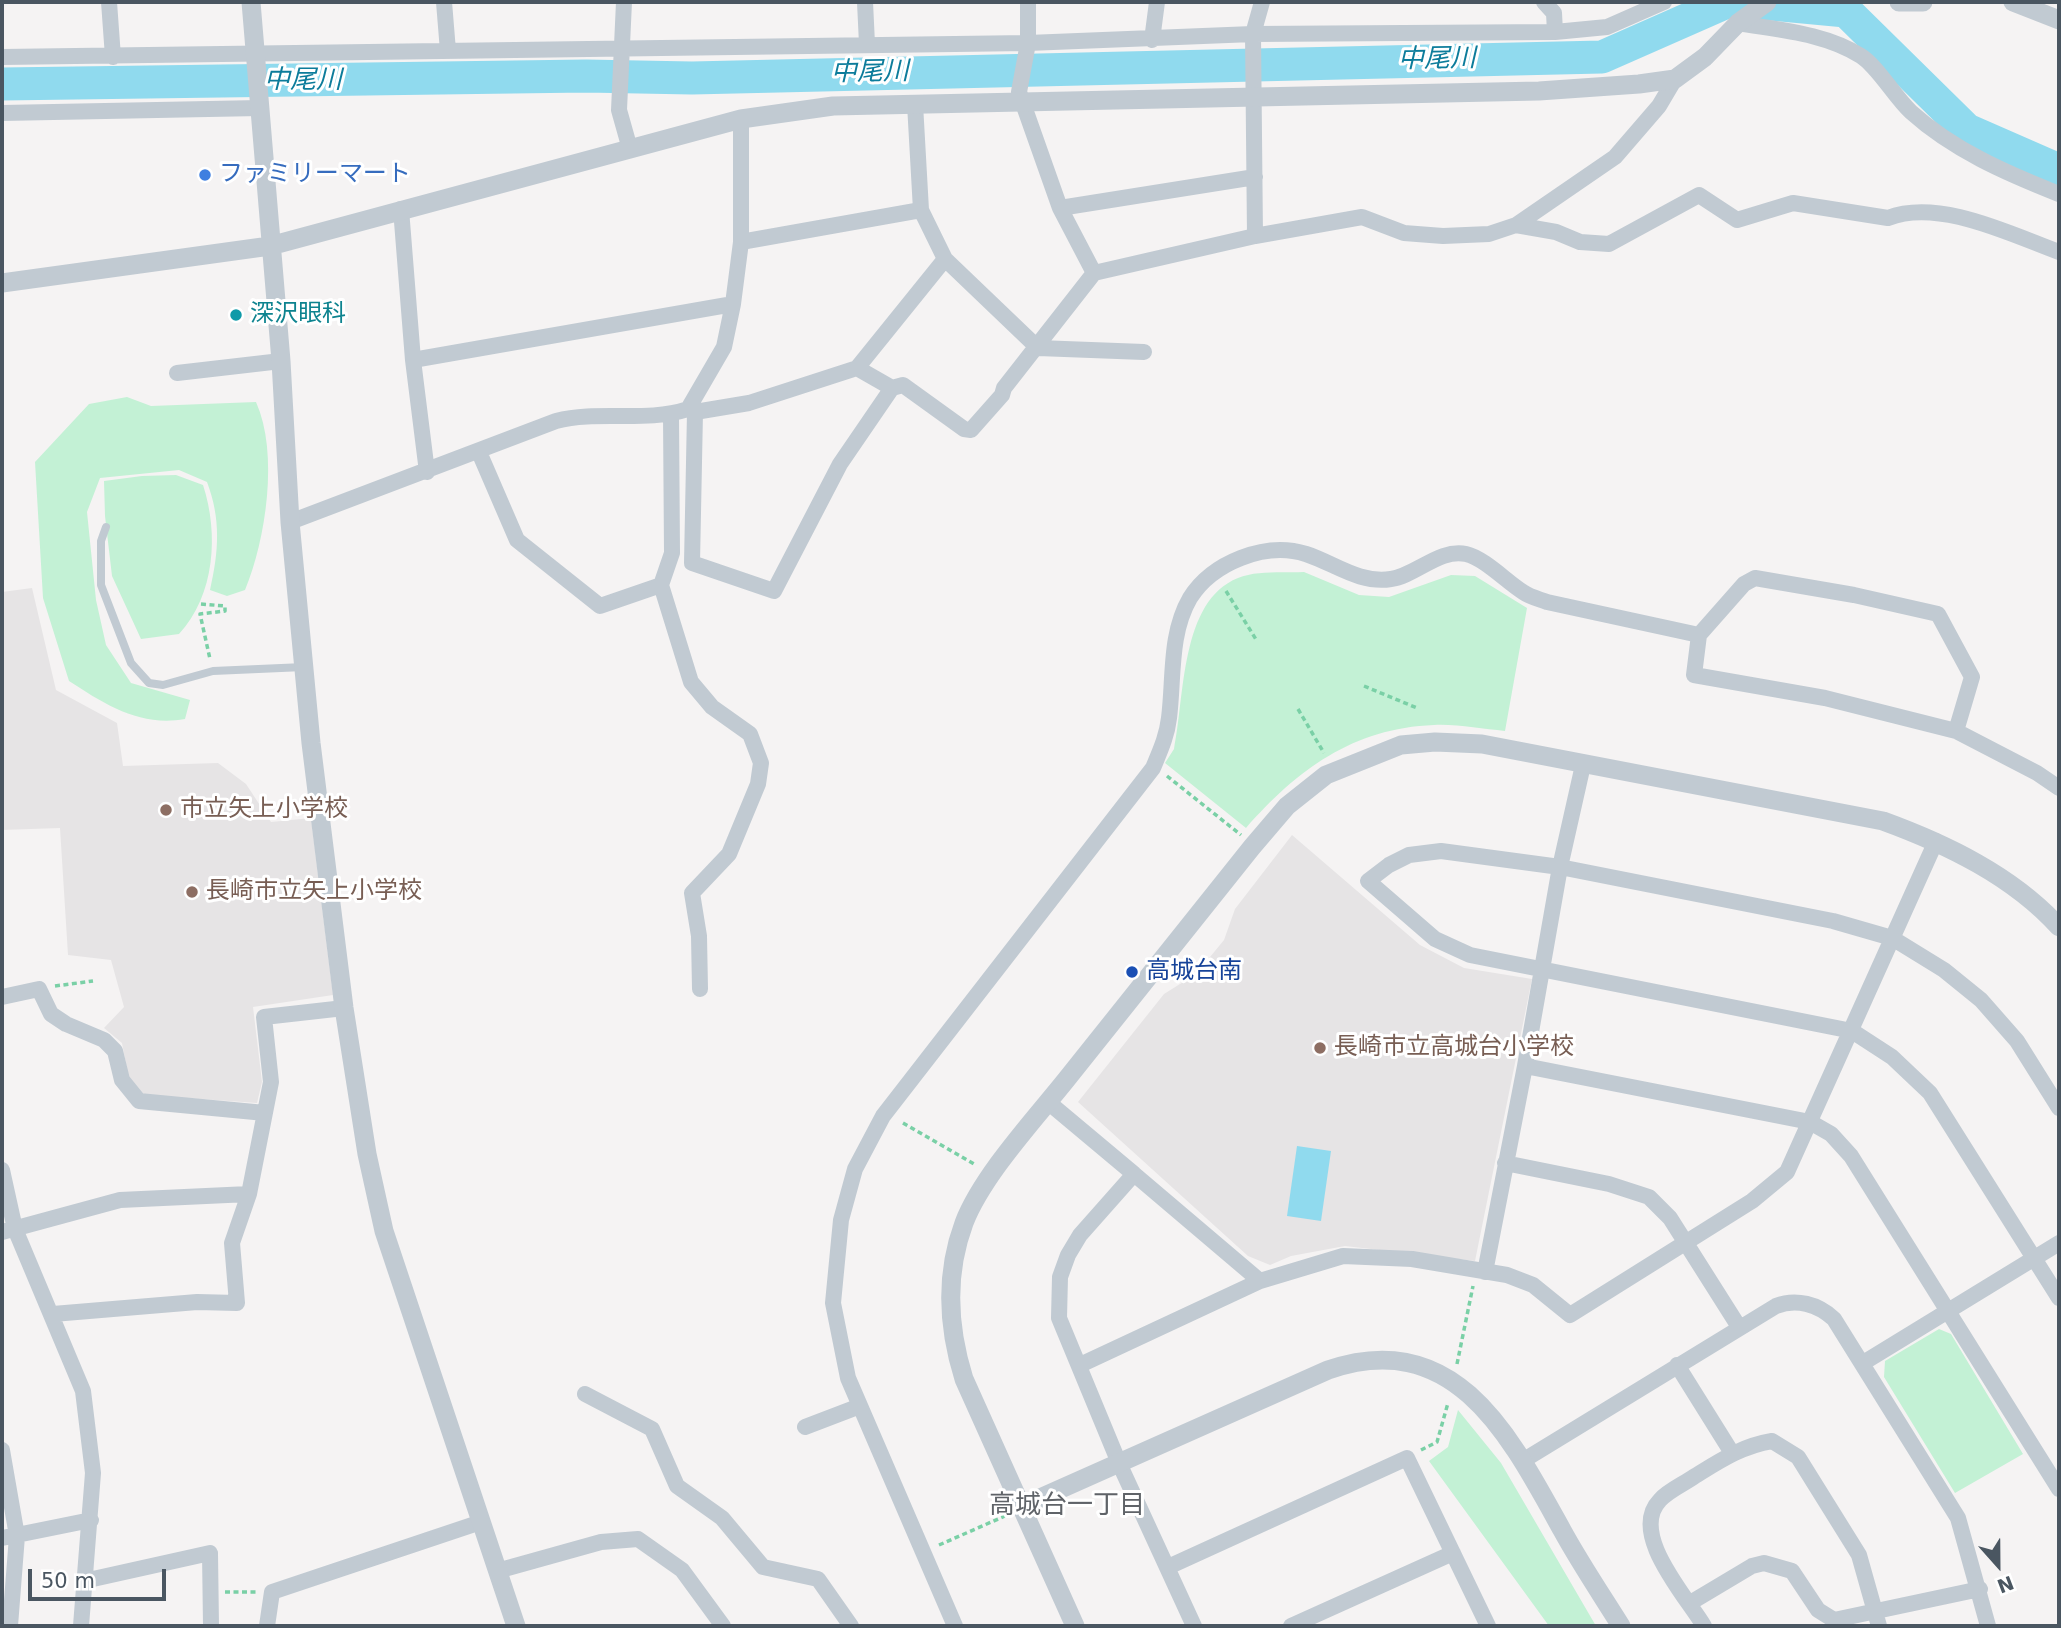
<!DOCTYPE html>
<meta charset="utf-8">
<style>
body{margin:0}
#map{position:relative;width:2061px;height:1628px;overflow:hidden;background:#f5f3f3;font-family:"DejaVu Sans",sans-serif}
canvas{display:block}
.frame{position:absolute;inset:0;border:4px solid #4a5661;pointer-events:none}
.north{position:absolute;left:1963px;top:1530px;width:70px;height:70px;-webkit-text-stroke:5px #fff;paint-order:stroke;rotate:159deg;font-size:19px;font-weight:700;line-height:28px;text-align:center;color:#4a5661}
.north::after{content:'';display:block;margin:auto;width:24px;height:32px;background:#4a5661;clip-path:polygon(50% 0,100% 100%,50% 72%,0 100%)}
.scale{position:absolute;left:28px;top:1569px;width:138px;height:32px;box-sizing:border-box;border:4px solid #4a5661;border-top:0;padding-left:9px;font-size:21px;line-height:24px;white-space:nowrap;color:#4a5661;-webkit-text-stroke:5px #fff;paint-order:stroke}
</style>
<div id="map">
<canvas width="2061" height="1628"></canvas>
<div class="frame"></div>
<div class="north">N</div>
<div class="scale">50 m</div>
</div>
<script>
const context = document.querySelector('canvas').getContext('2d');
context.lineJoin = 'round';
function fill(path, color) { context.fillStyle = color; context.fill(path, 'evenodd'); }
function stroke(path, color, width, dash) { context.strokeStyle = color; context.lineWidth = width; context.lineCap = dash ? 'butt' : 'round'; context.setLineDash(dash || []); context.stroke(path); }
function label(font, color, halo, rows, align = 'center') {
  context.font = font + ' "DejaVu Sans","Noto Sans JP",sans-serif'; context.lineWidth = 6; context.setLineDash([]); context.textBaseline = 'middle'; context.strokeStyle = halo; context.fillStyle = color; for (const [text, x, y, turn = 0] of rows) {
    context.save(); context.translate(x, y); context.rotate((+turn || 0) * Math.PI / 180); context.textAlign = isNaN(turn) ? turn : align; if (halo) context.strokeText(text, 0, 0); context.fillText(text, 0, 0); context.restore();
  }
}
const education = new Path2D(`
 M32,588L56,690L117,723L123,766L218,763L246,784L271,822L311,818L333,995L253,1007L262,1082L257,1103L144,1095L129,1080L122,1043L104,1028L124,1007L111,960L68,955L60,828L2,830V592Z
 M1292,835L1420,945L1464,968L1532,979L1475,1261L1345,1246L1291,1256L1270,1265L1248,1256L1078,1102L1164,994L1196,974L1224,940L1235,909Z`);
const green = new Path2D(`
 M127,397L151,406L256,402C279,453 266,540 245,590L227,596L210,590C219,551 221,519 207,482L179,470L100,478L87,512L96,600L106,645L131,683L190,700L185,719C140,727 106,705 69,681L43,598L35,462L89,404Z
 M176,475L203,485C219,534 215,595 179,634L141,639L112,576L105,516L104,481L142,476Z
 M1304,572L1359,595L1389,597L1451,575L1475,576L1527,608L1505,731C1482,729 1458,724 1434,725C1353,728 1297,770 1246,828L1165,763L1174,749C1185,697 1180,601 1238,578C1257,570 1284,573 1304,572Z
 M1939,1329L1951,1334L2023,1454L1955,1493L1884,1377L1885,1361Z
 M1458,1410L1501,1463L1596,1626H1549L1429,1461L1448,1447Z`);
const water = new Path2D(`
 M1297,1146L1331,1151L1321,1221L1287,1216Z`);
const river = new Path2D(`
 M1750,2L1846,11L1967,130L2059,170
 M2,84L586,76L692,78L1602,57L1727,2`);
const path = new Path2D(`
 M1226,591L1257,641
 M201,604L225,606V611L200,614L210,659
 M1364,686L1417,708
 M1298,709L1324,753
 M1167,776L1241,835
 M55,986L93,981
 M903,1123L976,1165
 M1457,1364L1473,1286
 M1421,1450L1437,1442L1448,1403
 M939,1545L1005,1516
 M225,1592H256`);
const service = new Path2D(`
 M106,527L101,541V585L131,663L149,683L163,685L213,671L304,667`);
const minor = new Path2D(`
 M109,2L113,57
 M444,2L448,51
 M624,2L619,110L630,149
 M865,2L867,44
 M1028,2V43L1019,92L1060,208L1094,273
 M1544,2L1554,13L1555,32
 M1738,23C1779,30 1825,33 1861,56C1878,67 1894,96 1911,112C1953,150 2006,173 2059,194
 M1152,40L1157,2
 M2,57L1028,43L1253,34L1555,32L1607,27L1664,2
 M915,104L921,210L945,259L1038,348L1144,352
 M2,113L260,108
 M1060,208L1255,177
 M401,209L413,360L427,472
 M1516,225L1556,232L1580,242L1609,244L1699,195L1737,220L1793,203L1888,218C1938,198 2010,234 2059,252
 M1255,236L1253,34L1262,2
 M741,242L921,210
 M413,360L733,304
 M857,368L892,388L903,385L964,429L971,430L1002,395L1004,388L1094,273L1255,236L1362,217L1404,233L1443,236L1489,234L1516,225L1615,157L1659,106L1675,79
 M177,373L281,361
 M688,409L724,347L733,304L741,242V119
 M695,412L692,563L774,591L840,464L892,388
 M479,452L517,540L600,606L661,585L672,553L671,415
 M290,522L556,421C599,410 646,423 688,409L695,412L749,403L857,368L945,259
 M661,585L691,682L712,707L750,734L761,763L758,784L729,854L692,893L699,936L700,989
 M1956,731L1972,677L1938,614L1854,595L1755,578L1744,584L1699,635L1694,675L1825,698L1956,731L2037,773L2059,788
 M2,997L39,989L51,1014L66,1024L104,1040L115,1051L122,1080L139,1101L265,1113
 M1525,1066L1810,1122L1831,1134L1851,1156L2059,1489
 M1048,1102L1134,1174
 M2059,1108L2017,1041L1981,1000L1944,970L1892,938L1833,921L1560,867L1441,851L1409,855L1389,865L1368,881L1435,939L1470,955L1852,1031L1892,1057L1930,1093L2059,1298
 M1505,1163L1609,1184L1649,1197L1670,1218L1739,1327
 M2,1170L15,1229L83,1391L93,1473L81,1626
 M2,1232L120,1200L249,1194
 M1485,1272L1525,1066L1560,867L1583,765
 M53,1314L197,1302L237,1303L232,1243L249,1194L271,1082L264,1017L344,1008
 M1863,1363L2059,1243
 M1080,1365L1260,1281L1343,1256L1412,1259L1507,1275L1533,1285L1570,1315L1752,1201L1787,1172L1936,841
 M1677,1365L1732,1453
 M585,1394L652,1429L677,1486L722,1518L763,1567L818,1579L851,1626
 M805,1427L860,1406
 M2,1450L17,1536L10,1626
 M1524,1460L1776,1306C1796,1298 1818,1304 1834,1319L1958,1518L1988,1626
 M2,1538L91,1520
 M1168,1567L1407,1458L1488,1626
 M497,1571L601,1542L638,1539L682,1570L723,1626
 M84,1581L210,1553L211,1626
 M1690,1603L1752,1566L1764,1563L1792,1571L1818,1610L1834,1620L1980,1589
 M267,1626L272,1592L481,1522
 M955,1626L848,1378L833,1303L841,1220L855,1169L883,1116L1153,768C1160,751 1167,736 1169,718C1174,679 1169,634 1190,598C1212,563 1265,541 1306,554C1334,563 1359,584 1391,579C1415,576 1440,548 1466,554C1484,558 1507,582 1523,592C1530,597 1539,599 1547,602L1699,635
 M1194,1626L1119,1463L1059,1318L1060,1277L1068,1255L1080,1235L1134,1174L1260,1281
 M1291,1626L1453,1553
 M1704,1626C1686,1596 1628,1533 1660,1500C1669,1490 1684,1484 1695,1476C1721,1460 1742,1446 1772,1441L1798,1457L1859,1555L1879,1626`);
const tertiary = new Path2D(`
 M251,2L281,361L290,522L311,743L344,1008L367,1154L384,1231L516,1626
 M1899,2H1923
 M2013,2L2059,20
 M2,283L270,246L741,119L833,106L1539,91L1639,84L1675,79L1705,57L1738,23L1767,2
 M1020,1507L1328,1370C1455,1326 1510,1436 1562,1530C1580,1563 1601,1594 1621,1626
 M1075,1626L964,1379C948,1328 945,1274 964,1223C982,1176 1034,1120 1066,1080C1128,1002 1190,925 1252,847L1287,806L1326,775L1401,745L1435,742L1482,744L1883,821C1946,844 2013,876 2059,927`);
const markers = [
 [205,175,7,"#3f7fe0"],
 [236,315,7,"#0f9aa8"],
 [166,810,7,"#8d6e63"],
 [192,892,7,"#8d6e63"],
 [1132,972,7,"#1a4fb4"],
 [1320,1048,7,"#8d6e63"]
];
const shopNames = [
 ["ファミリーマート",219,175]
];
const cultureNames = [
 ["深沢眼科",250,315]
];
const educationNames = [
 ["市立矢上小学校",180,810],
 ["長崎市立矢上小学校",206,892],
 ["長崎市立高城台小学校",1334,1048]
];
const transitNames = [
 ["高城台南",1146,972]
];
const waterNames = [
 ["中尾川",1437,60,-1],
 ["中尾川",870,73,-1],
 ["中尾川",303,81]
];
const neighbourhoodNames = [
 ["高城台一丁目",1067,1506]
];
fill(education, '#e6e4e5');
fill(green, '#c3f1d5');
fill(water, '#90daee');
stroke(river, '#90daee', 33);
stroke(path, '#7ad0a6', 3.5, [5, 3.5]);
stroke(service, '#c1cad2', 8);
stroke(minor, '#c1cad2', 16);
stroke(tertiary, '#c1cad2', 19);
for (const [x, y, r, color] of markers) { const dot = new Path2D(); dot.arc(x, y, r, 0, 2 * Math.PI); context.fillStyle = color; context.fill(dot); stroke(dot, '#fff', 2.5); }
label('24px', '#366cbe', '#fff', shopNames, 'left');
label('24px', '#0d838f', '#fff', cultureNames, 'left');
label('24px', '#785e54', '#fff', educationNames, 'left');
label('24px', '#164399', '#fff', transitNames, 'left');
label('italic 26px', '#0c7c9b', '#fff', waterNames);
label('26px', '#5f6368', '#fff', neighbourhoodNames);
</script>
